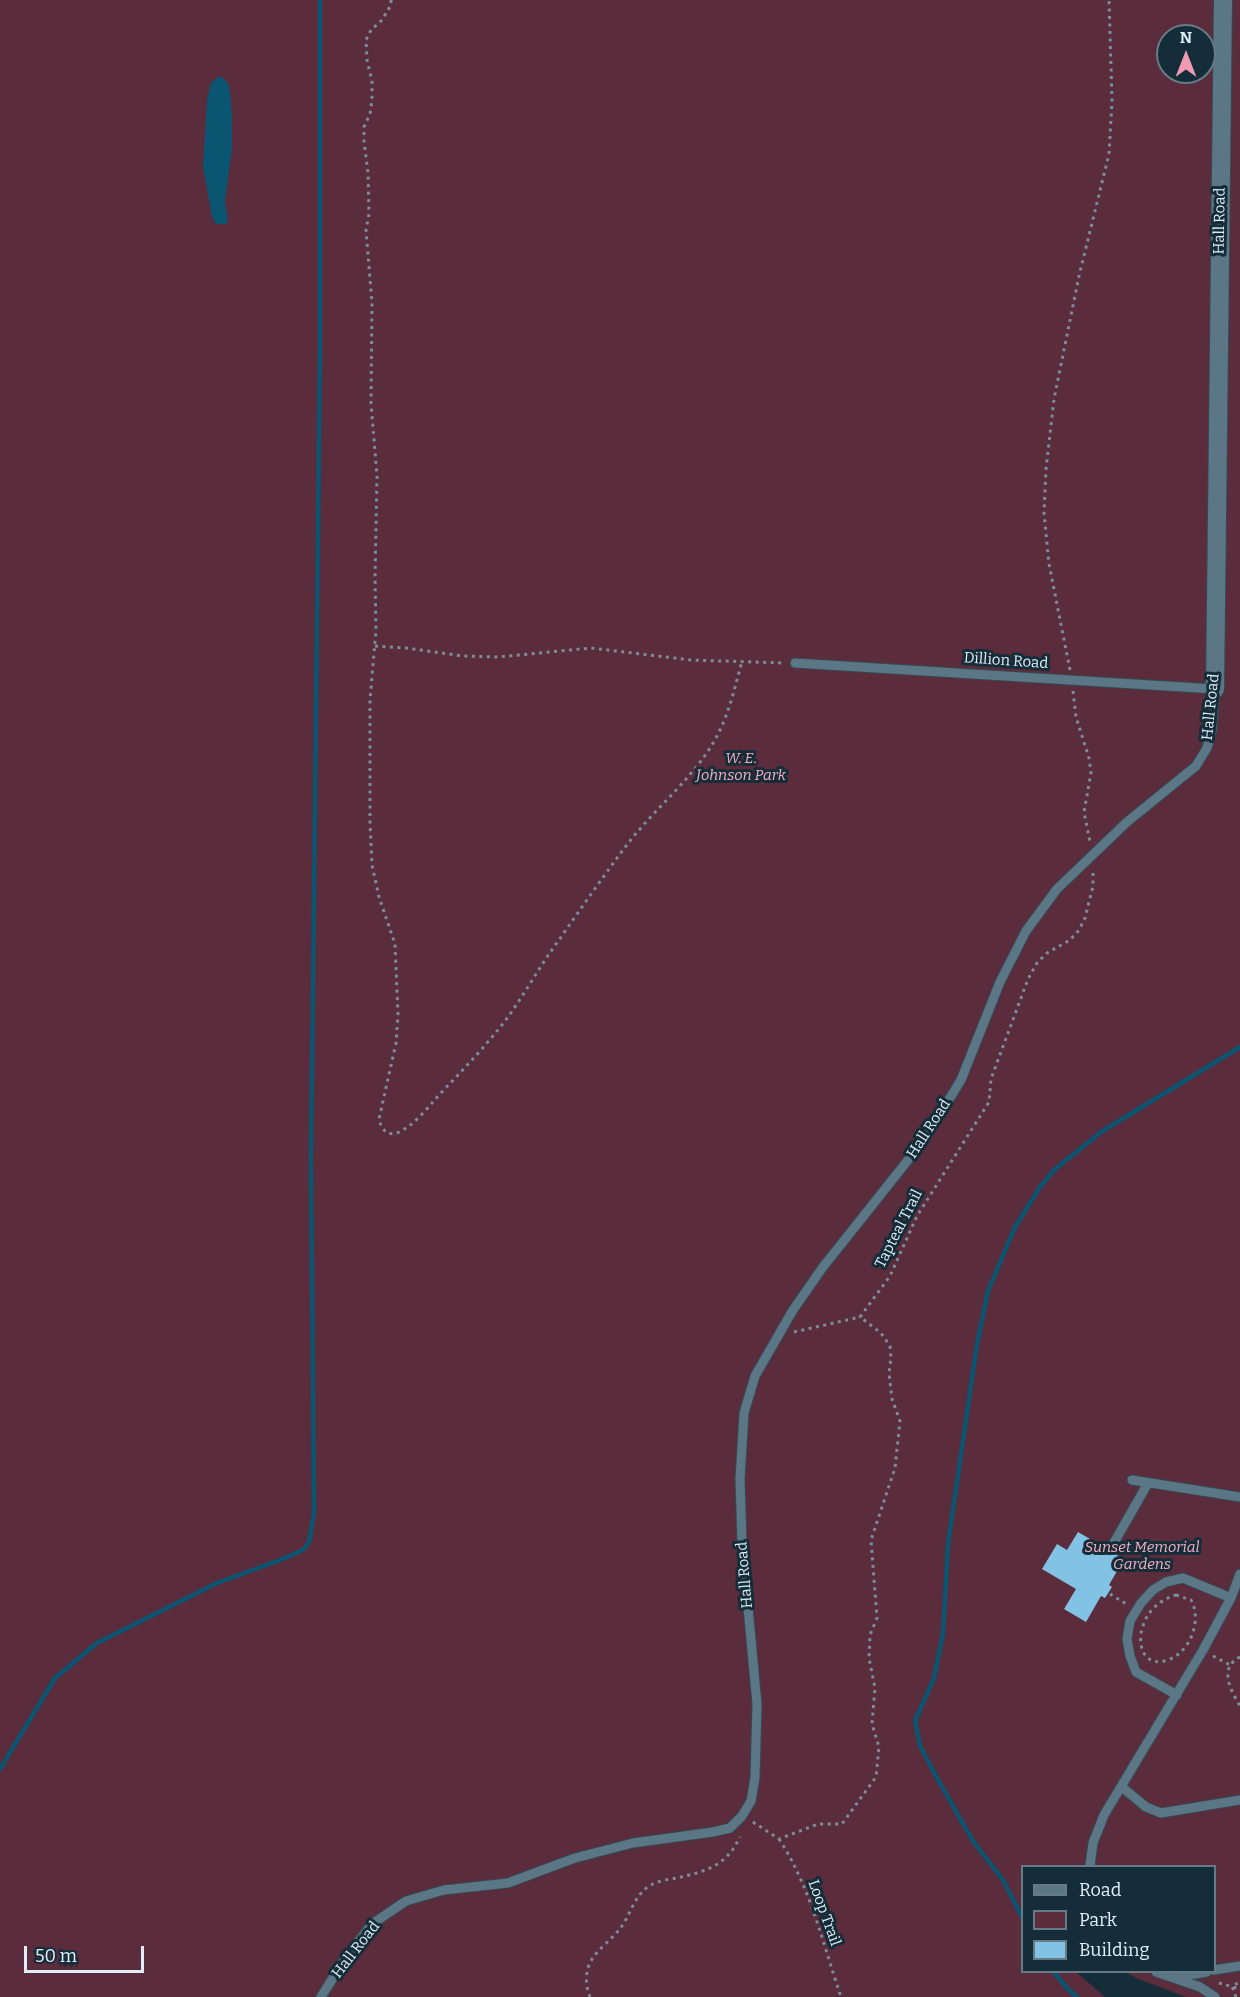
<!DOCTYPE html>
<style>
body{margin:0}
#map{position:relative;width:1240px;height:1997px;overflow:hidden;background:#142d39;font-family:Bitter,serif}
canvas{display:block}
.legend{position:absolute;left:1021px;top:1865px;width:195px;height:108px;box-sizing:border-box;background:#142d39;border:2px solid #667b85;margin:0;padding:8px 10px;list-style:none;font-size:18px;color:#e0eff7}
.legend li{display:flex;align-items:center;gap:12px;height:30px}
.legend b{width:30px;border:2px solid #667b85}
.north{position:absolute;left:1156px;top:24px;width:60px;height:60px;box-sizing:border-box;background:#142d39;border:2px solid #667b85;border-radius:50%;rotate:0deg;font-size:16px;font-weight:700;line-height:24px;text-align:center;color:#e0eff7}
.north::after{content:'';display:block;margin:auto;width:21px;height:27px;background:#f19ab4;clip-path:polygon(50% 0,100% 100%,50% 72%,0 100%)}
.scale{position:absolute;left:24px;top:1946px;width:120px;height:27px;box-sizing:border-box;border:3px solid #e0eff7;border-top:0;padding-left:8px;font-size:18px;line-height:21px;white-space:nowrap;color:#e0eff7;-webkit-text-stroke:4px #142d39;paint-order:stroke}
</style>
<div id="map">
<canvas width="1240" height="1997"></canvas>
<ul class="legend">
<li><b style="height:8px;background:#5b7685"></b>Road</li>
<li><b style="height:16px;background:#5b2c3b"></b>Park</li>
<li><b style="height:16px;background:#82c3e5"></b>Building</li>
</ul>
<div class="north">N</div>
<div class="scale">50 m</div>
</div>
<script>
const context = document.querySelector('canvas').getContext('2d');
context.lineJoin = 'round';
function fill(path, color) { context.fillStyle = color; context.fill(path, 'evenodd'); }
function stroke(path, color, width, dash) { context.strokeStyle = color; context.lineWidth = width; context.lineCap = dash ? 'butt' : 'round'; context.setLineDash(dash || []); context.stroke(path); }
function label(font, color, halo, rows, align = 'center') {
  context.font = font + ' Bitter,serif'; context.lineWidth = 6; context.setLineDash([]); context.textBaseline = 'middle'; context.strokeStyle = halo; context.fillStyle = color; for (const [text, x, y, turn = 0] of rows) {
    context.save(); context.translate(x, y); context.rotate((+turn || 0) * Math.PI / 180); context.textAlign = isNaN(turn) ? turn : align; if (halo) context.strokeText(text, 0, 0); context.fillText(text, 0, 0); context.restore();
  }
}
const green = new Path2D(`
 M0,0H1240V1997H1186L1136,1978L1126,1972H1214V1866H1022V1972H1076L1105,1997H0ZM1168,36H1204V72H1168Z`);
const water = new Path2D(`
 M218,77H222L228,83L230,92L232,120V148L225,201L228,221L226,224H216L212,217L203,167L207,100L211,83Z`);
const stream = new Path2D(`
 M0,1769L55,1678L97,1643L217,1583L280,1560L303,1550L309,1542L314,1513L311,1158L320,353V0
 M1022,1917L1003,1880L973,1841L937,1778L920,1746L915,1721L934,1678L943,1634L948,1544L977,1344L988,1291L1015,1227L1040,1187L1054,1170L1101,1132L1240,1047
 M1054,1972L1066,1987L1077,1997`);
const building = new Path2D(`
 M1078,1532L1104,1547L1107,1554H1115L1124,1559L1109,1585L1112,1587L1105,1598L1101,1596L1086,1622L1064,1609L1076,1589L1042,1569L1057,1544L1067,1550Z`);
const path = new Path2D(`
 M391,0V5L382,20L371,30L366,40L367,60L372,81V100L370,114L364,127V141L368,173L369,214L366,230L372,303L371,403L377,476L375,578L376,630L370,700V823L372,865L379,897L395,944L398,1015L396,1043L379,1119C388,1158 428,1108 438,1096C461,1072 484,1048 505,1021C520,1001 533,978 547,957C573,920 599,882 626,846C653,810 694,778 716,738C729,714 735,687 742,661
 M375,646L406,648L463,656L498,657L591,648L691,660L784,663
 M1070,670L1049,564L1044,513L1046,469L1054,399L1079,276L1109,154L1112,101L1109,0
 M1073,691L1076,717L1089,758L1091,773L1084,812L1090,842
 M794,1332L860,1317
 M1110,1594L1128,1605
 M1176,1595L1191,1600C1203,1621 1189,1656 1164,1661C1142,1666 1137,1642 1143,1626C1148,1610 1160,1600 1176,1595Z
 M1213,1656L1230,1665
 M1240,1657C1218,1668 1231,1691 1240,1706
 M753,1822L779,1839L818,1824H842L876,1777L879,1747L872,1724L875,1688L869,1658L870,1635L877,1618L871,1540L895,1468L900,1421L892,1399L889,1373L891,1358L890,1346L881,1333L860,1317L890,1276L917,1216L989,1102L991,1079L1028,979L1037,963L1047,953L1070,940L1079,930L1085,918L1093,886V870
 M779,1839C810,1886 823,1944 841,1997
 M1219,1983L1240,1989
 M590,1997C586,1987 585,1976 589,1965C594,1952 610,1941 619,1930C630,1917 634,1894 651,1885C658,1881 669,1879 677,1878C707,1871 726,1866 740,1837
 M1236,1997L1232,1986L1240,1982`);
const lane = new Path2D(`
 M1132,1480L1240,1497
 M1111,1548L1148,1483
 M1177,1695L1136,1672L1130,1656L1127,1639L1130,1621L1141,1603L1153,1590L1166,1582L1183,1578L1231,1598
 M1122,1787L1146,1807L1161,1813L1240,1800
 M1090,1866L1093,1843L1104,1815L1203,1650L1231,1598L1240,1574
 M1214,1970L1240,1966
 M1156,1972L1200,1987L1215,1997
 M1177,1977L1207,1972
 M321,1997L345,1959L372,1924L406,1901L444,1890L508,1883L575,1858L633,1843L713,1832L730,1828L742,1816L751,1801L755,1778L757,1704L742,1543L740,1479L744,1413L755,1376L793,1310L823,1267L924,1140L961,1080L1000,982L1026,931L1057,889L1127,822L1196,766L1207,748L1212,729L1215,689L795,663`);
const street = new Path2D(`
 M1215,689L1223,0`);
const streetNames = [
 ["Hall Road",1220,221,-89],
 ["Dillion Road",1006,661,4],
 ["Hall Road",1211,707,-84],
 ["Hall Road",929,1129,-57],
 ["Tapteal Trail",899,1229,-63],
 ["Hall Road",745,1575,-95],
 ["Loop Trail",824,1913,70],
 ["Hall Road",356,1950,-52]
];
const parkNames = [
 ["W. E.",741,759],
 ["Johnson Park",741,776],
 ["Sunset Memorial",1142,1548],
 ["Gardens",1142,1565]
];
fill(green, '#5b2c3b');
fill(water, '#095572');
stroke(stream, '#095572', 4.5);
fill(building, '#82c3e5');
stroke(lane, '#364954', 11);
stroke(street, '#364954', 20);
stroke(path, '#7a8e98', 3, [3, 4.5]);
stroke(lane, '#5b7685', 9);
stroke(street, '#5b7685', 18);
label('15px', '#e0eff7', '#142d39', streetNames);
label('italic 15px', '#f8aec3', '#142d39', parkNames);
</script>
